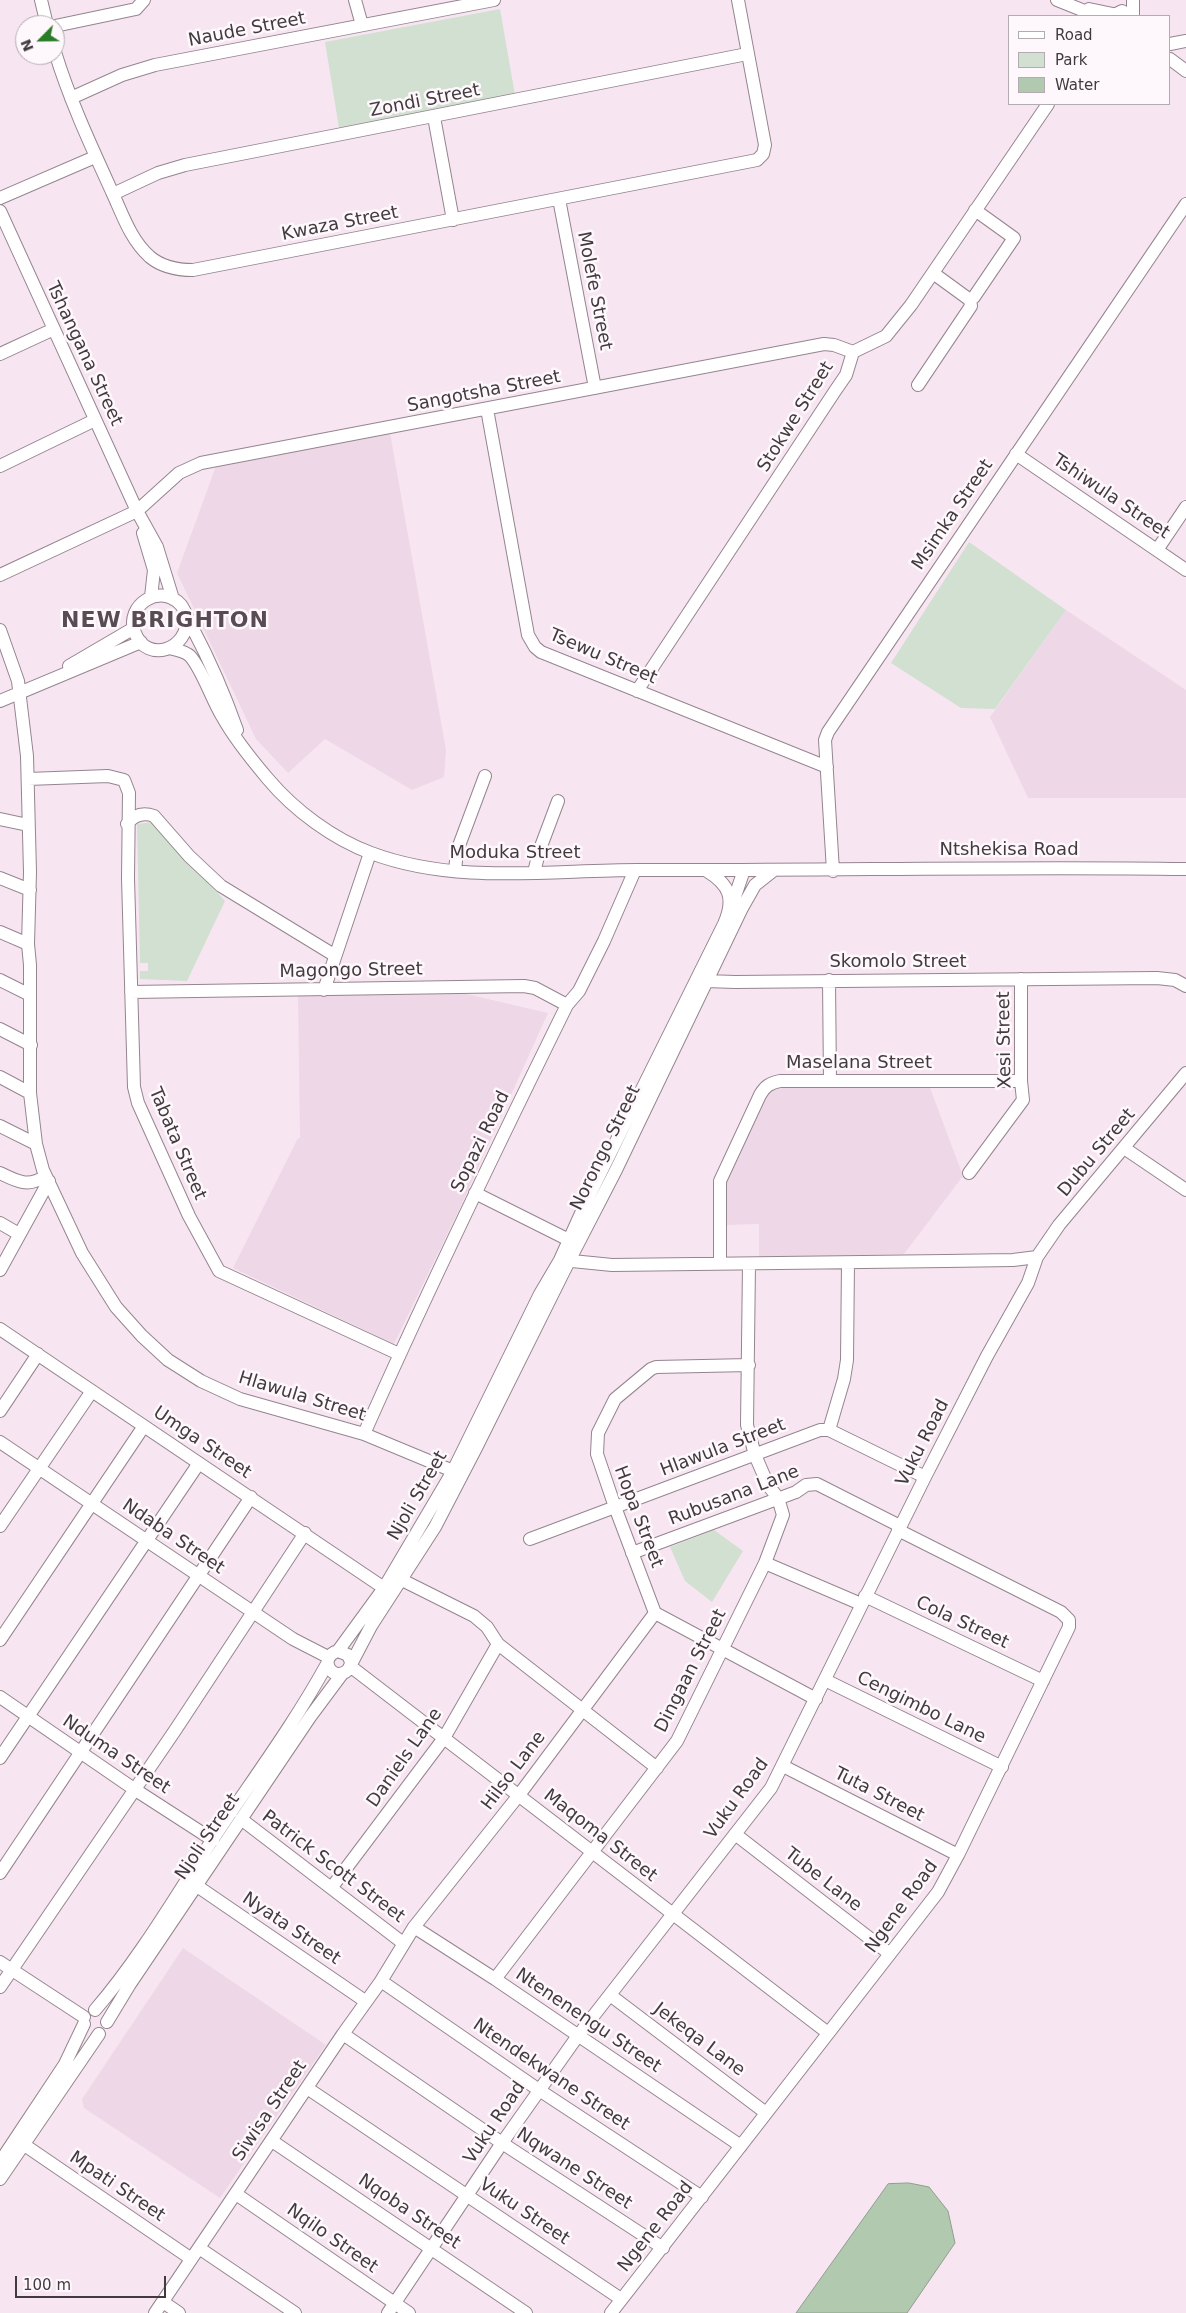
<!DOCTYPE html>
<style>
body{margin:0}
#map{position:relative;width:1186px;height:2313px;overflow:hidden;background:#f7e6f1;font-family:"DejaVu Sans",sans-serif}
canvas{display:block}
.legend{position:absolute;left:1008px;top:15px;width:162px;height:90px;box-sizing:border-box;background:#fef7fb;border:1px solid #b2acb0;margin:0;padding:6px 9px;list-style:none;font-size:15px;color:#413b3f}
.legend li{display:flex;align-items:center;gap:10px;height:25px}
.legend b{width:25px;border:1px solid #b2acb0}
.north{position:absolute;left:15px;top:15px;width:50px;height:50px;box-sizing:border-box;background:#fef7fb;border:1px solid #b2acb0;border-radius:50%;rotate:247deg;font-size:14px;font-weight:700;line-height:20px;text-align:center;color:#413b3f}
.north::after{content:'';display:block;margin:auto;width:18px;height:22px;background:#2a7d28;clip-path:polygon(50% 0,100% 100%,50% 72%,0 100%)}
.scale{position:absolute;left:15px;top:2276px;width:151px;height:22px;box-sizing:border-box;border:2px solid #413b3f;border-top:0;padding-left:6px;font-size:15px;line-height:18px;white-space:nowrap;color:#413b3f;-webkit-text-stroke:4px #fef7fb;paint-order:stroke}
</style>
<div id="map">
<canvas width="1186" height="2313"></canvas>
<ul class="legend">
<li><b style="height:6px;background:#fff"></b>Road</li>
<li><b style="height:14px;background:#d1e0d0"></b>Park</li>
<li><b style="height:14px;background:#b1c9af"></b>Water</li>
</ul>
<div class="north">N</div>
<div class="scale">100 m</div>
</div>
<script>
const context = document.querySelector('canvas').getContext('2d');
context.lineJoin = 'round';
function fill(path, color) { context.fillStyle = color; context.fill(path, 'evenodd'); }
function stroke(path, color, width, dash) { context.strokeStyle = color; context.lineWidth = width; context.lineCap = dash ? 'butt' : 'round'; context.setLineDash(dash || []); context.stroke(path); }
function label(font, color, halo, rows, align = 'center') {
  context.font = font + ' "DejaVu Sans",sans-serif'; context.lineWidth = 5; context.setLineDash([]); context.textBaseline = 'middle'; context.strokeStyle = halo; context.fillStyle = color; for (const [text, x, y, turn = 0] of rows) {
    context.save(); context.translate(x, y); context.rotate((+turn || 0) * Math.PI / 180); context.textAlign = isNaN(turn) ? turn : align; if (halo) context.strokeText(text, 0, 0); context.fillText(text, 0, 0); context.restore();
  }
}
const built = new Path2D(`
 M390,433L446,750L444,777L412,790L325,739L288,773L256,739L177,573L216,466Z
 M1066,610L1186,690V798H1028L990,717Z
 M458,992L548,1013L459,1210L394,1344L233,1268L298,1138H300L298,995Z
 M791,1085H929L963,1176L904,1254L759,1258V1224L726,1225V1178L765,1097L774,1088Z
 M183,1948L326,2045L220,2198L84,2108L82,2099Z`);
const green = new Path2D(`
 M500,9L515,95L339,128L325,42Z
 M969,542L1066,610L995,709L961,708L891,663Z
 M153,822L225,901L187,981L140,979V971H148V963H140L137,824Z
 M714,1530L743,1551L712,1602L685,1581L670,1547Z`);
const water = new Path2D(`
 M909,2183L929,2187L948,2211L955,2243L907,2313H796L888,2184Z`);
const minor = new Path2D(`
 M41,0L47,25
 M355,0L362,25
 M1057,0L1097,16
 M1133,0V16
 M1089,9L1113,14
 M1112,16L1122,11L1131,16
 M55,26L136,9L144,0
 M1170,44L1186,41
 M55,52C70,101 92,148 113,194C123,216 131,240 150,257C162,267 177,270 193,270L757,160L763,154L765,145L738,0
 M1170,59L1186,71
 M71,98L122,75L155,65L494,0
 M434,117L453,220
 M113,194L158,173L185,165L747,54
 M0,198L95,157
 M559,199L595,388
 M0,211L137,511L157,547L173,599
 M933,273L970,300L974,297L1014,238L975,210
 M0,354L54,329
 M918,385L971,306L970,300
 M487,409L528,635L535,647L541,652L827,767
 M1016,454L1186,570
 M0,466L95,420
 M143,533L154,570L151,597
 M1157,550L1186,507
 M0,575L137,511L179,473L201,463L824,344L834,345L853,352
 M187,617C189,650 147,664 135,633C124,605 161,582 181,605C186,612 189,621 193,629C210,661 225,696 237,730
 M0,630L18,681L27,756L30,872L28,944L30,965V1093L36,1144L43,1170L82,1253L116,1307L142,1336L168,1360L201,1381L240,1399L364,1434L453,1471
 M169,648C176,650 185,651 190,656C202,669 212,700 222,716C234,738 251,759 268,779C294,810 333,839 371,853C456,885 550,870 638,870C820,871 1003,866 1186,869
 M69,666L134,628
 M637,691L835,391L846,375L853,352L886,336L911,305L1048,104
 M0,701L141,642
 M28,779L108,776L124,780L129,793L128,878L134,1087L138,1103L189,1216L219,1271L399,1354
 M0,819L28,825
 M127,824C134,815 143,812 154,816L189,856L221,886L334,955
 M455,871L457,851L485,776
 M833,871L825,740L828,732L1186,204
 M534,872L540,849L558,801
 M0,878L30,890
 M731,908L744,870
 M0,932L28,944
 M0,980L30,995
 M829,980L830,1081
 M706,981L735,982L1157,978L1175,980L1186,986
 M324,990L370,853
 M131,992L524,986L535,988L567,1005
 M0,1029L31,1045
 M0,1077L30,1093
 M0,1126L36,1144
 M1124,1148L1186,1190
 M0,1173C16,1181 29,1188 45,1176
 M969,1173L1023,1100L1021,1081V979
 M475,1193L575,1243
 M0,1223L19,1234
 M562,1260L612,1265L946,1261L1013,1260L1037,1257
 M720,1263V1181L760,1095C765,1086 770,1083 780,1081H1021
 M0,1270L49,1181
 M0,1329L384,1588
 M749,1365L656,1367L651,1369L615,1399L598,1433L597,1454L615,1507L655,1613L816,1699
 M0,1411L38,1354
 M829,1430L844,1379L847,1360L848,1263
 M364,1434C428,1289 497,1147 567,1005L579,991L604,941L635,870
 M0,1442L293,1639L328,1657
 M0,1526L92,1391
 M530,1539L820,1430H829L925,1477
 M632,1553L796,1492L806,1485L817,1484L900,1526
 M765,1563L861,1604
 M402,1580L474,1616L487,1627L498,1644L657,1768
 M865,1596L1043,1681
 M0,1640L144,1426
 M338,1651L384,1588L453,1471L540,1294L560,1260L588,1198L724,924C735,899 730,885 707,871
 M351,1662L348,1655L338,1651C317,1657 332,1684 348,1670L371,1626L435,1527L476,1448L569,1261L616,1170L742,908L755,885L774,870
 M350,1666L828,2033
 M825,1680L1002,1767
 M0,1697L134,1789L213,1840
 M0,1758L199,1463
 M783,1766L958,1855
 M241,1819L403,1943
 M735,1834L890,1954
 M0,1873L251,1497
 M197,1886L365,2001
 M332,1887L444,1738L498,1644
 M414,1927L495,1979L741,2146
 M0,1962L84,2017
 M495,1979L677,1741L765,1563L783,1515L778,1498L768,1485L755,1455L747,1425L749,1264
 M381,1981L539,2090L702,2197
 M0,1987L176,1729L305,1533
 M610,1995L766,2113
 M95,2010C139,1959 174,1899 211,1842C250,1783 293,1726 327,1664
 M107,2022L130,1984L310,1717L342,1674
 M343,2034L502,2143L663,2248
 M307,2088L621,2299
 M272,2141L526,2313
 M23,2144L190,2258
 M0,2162L65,2064L84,2024
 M0,2179L99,2034
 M236,2194L409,2313
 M199,2248L295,2313
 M163,2302L179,2313
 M155,2313L343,2034L381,1981L414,1927L519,1795L655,1613
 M388,2313L502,2143L577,2037L771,1788L925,1477L987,1356L1028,1283L1037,1257L1059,1225L1186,1073
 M611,2313L938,1892L958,1855L1069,1627V1620L1061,1612L898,1530`);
const streetNames = [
 ["Naude Street",247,30,-11],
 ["Zondi Street",425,101,-11],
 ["Kwaza Street",340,224,-11],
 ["Molefe Street",594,291,79],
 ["Tshangana Street",84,354,65],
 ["Sangotsha Street",484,392,-11],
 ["Stokwe Street",796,417,-58],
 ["Tshiwula Street",1111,497,34],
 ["Msimka Street",953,515,-56],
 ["Tsewu Street",603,657,23],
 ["Ntshekisa Road",1009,850],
 ["Moduka Street",515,853],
 ["Skomolo Street",898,962],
 ["Magongo Street",351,971,-1],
 ["Xesi Street",1005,1040,-91],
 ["Maselana Street",859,1063],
 ["Sopazi Road",481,1142,-64],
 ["Tabata Street",177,1144,67],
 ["Norongo Street",606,1148,-64],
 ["Dubu Street",1097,1153,-50],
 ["Hlawula Street",302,1397,17],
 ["Umga Street",202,1443,34],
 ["Vuku Road",923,1443,-63],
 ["Hlawula Street",723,1448,-21],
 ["Njoli Street",418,1496,-60],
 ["Rubusana Lane",734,1496,-21],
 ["Hopa Street",638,1517,69],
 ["Ndaba Street",173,1537,34],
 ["Cola Street",962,1623,25],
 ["Dingaan Street",691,1671,-63],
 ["Cengimbo Lane",921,1708,26],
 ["Nduma Street",116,1755,34],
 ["Daniels Lane",405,1758,-55],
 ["Hilso Lane",514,1771,-53],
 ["Tuta Street",879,1795,27],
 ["Vuku Road",737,1799,-54],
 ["Maqoma Street",600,1836,38],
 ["Njoli Street",208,1837,-56],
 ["Patrick Scott Street",333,1867,37],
 ["Tube Lane",823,1880,38],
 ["Ngene Road",902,1907,-54],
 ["Nyata Street",291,1929,34],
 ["Ntenenengu Street",588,2021,34],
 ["Jekeqa Lane",699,2040,37],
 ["Ntendekwane Street",551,2075,34],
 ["Siwisa Street",270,2111,-56],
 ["Vuku Road",495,2123,-56],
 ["Nqwane Street",574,2169,33],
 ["Mpati Street",117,2187,34],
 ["Nqoba Street",409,2212,34],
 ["Vuku Street",524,2212,34],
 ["Ngene Road",656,2227,-52],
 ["Nqilo Street",332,2239,35]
];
const districtNames = [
 ["NEW BRIGHTON",165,621]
];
fill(built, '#eed7e6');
fill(green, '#d1e0d0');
fill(water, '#b1c9af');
stroke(water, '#8f9e8d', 1);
stroke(minor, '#94858e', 14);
stroke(minor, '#fff', 12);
label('18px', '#413b3f', '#fef7fb', streetNames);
context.letterSpacing = '1px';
label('bold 22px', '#584b53', '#fef7fb', districtNames);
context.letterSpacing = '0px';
</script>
